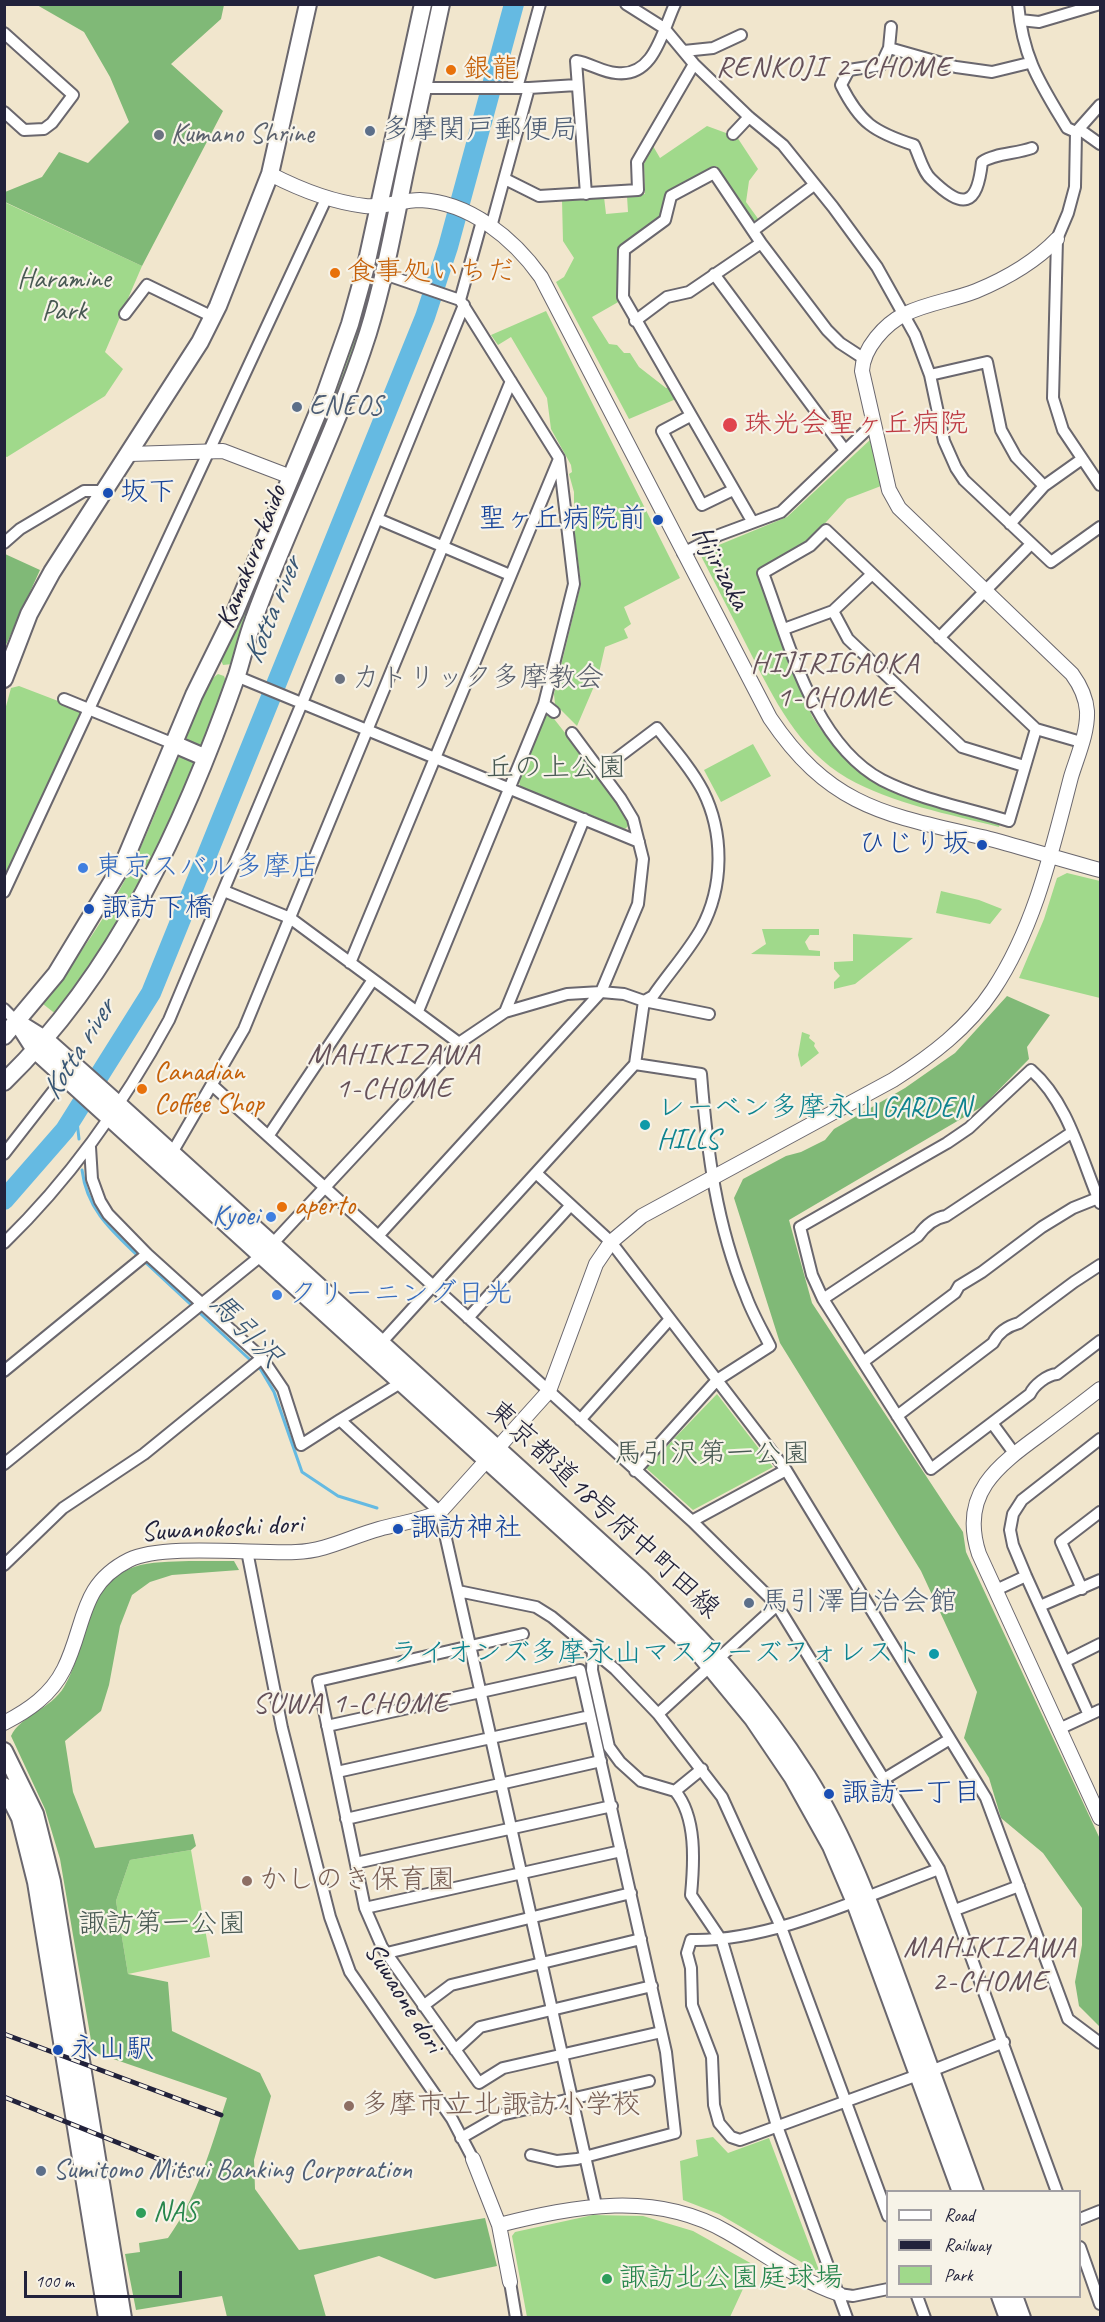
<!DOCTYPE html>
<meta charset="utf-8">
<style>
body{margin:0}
#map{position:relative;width:1105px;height:2322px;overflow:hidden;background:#f1e6cd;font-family:Caveat,sans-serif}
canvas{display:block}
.frame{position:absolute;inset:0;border:6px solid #22223b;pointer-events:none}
.legend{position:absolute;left:886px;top:2190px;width:195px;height:108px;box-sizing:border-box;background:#f7f3e8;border:2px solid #a29fa3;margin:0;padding:8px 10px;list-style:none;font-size:18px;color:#22223b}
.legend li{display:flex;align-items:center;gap:12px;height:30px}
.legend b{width:30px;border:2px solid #a29fa3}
.scale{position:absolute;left:24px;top:2271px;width:158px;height:27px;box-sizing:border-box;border:3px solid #22223b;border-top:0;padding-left:8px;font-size:18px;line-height:21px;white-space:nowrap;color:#22223b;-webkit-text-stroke:4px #f7f3e8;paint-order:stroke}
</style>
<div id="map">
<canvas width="1105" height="2322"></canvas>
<div class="frame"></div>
<ul class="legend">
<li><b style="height:8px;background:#fff"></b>Road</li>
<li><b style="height:8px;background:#22223b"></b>Railway</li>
<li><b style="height:16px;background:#a0d98b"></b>Park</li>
</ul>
<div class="scale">100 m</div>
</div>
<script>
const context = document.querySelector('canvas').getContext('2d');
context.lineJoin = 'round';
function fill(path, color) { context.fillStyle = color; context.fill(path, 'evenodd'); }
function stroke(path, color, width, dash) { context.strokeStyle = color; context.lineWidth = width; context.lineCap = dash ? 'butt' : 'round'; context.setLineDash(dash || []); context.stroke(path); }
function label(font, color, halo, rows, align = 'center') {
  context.font = font + ' Caveat,"Klee One",sans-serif'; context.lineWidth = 4.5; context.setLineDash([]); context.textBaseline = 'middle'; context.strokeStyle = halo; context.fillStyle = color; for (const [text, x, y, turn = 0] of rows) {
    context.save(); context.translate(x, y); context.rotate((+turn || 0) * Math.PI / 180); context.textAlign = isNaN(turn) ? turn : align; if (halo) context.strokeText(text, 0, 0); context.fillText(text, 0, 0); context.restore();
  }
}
const green = new Path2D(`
 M707,126L737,137L758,169L749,181L746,202L759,220L753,221L716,166L666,193L661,217L621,247L620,301L592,317L609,344L617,345L624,353H630L639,367L666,388L670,387L676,399L629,419L556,282L564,277L574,258L563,241L562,200L604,197L606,214L628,212L627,196L645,194L644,164L653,146L660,158Z
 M4,202L142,266L105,352L123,369L105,396L7,457L4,456Z
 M387,235L351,367L312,460L310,461L346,365Z
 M546,311L680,578L624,607L631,624L624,629L628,638L605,647L598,677L577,726L555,704L554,694L581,584L574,530V492L569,474L572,472L571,465L551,429L547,398L511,337L498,345L491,335Z
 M871,439L874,443L881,486L847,499L808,542L757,570L812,716C824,736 841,755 860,769L1000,824L999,827C949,814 893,804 847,778C798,749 774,699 749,650C733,618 717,587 701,556L709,549L787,517Z
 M298,489L300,492L232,664L223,665L221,660L244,613L295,490Z
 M218,674L224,676L226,681L203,743L198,747L187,741V735C193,720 204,683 218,674Z
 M19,686L79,709L82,717L5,879V710L11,688Z
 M551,715L620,803L630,824L625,829L520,787L519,781L543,716Z
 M753,744L771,776L721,802L704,770Z
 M183,755L193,759L194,764L163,841L123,917L57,1015L43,1004C76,960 109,914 133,864C150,829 163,793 178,758Z
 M1067,873L1100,881V998L1019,978L1044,919L1057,878Z
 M941,891L979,900L1002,909L990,924L936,913Z
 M762,929H819V935H810L805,942L809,950L820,951V956L751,954L766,944Z
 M853,934L913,938L855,984L834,989V982L840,976L834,969V962L853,961Z
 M802,1032L810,1035L809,1038L815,1043L814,1046L819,1053L801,1067L798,1055Z
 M717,1394L773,1467L693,1510L646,1468Z
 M191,1850L210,1957L128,1974L116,1901L130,1860Z
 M713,2137L728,2153L769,2138L820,2273L719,2214L683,2200L680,2161L698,2156L696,2140Z
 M593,2215L643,2216L693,2231L754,2265L730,2317H527L512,2236L515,2232Z`);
const forest = new Path2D(`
 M37,5H224L221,19L171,64L223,111L142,266L5,202V192L42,177L59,152L88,163L129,122L110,77L84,32Z
 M5,554L40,570L5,647Z
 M1007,996L1050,1015L1027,1047L1029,1059L983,1106L789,1220L812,1303L963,1532L966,1552L1100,1839V2027L1079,2006L1075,1982L1082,1945V1908L1043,1853L1001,1818L989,1778L964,1738L977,1692L921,1571L780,1343L734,1198L743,1179L786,1156L801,1152L825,1140L834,1129L905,1088L955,1053Z
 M189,1561H234L239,1570L172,1575L150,1582L132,1595L120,1626L109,1685L101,1711L65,1741L73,1792L95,1848L193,1834L196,1846L191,1850L130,1860L116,1901L128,1974L168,1982L172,2031L260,2073L271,2096L254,2160L255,2189L299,2250L485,2218L497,2266L435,2279L379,2256L314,2275L326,2317H227L222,2296L136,2310L125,2254L140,2252L139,2243L168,2238C198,2196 211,2147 227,2098L93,2052L60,1859L45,1809L11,1736C20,1716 51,1709 64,1687C88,1648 84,1584 134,1567C151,1561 171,1562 189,1561Z`);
const stream = new Path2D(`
 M76,1113L79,1139
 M82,1170C87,1210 112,1231 139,1257
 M144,1261L261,1370L274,1392L302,1472L338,1496L377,1508`);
const river = new Path2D(`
 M4,1200L65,1130L151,993L425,317L448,247L514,4`);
const minor = new Path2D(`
 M626,4L664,28L694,64L749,117L783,145L833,207L877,267L915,335L930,375L944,441L956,468L964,480L1051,562L1100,527
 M1018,4C1023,59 1040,83 1067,128L1076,132
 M1020,20L1039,22L1100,4
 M891,27L889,48L881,65L849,70L841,85C860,123 874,132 914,145C919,155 923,172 931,179C963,210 977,207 982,162C995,153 1016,154 1032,148
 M4,33L73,95L52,123L44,129L24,130L4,112
 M889,48L956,67L992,72L1029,63
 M684,51L713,48L741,35
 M423,88H529L577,85
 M517,88L540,4
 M1100,105L1076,132L1075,187L1068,213L1057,239L1053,398L1063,430L1100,485
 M1079,129L1100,144
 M733,134L749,117
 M505,179L539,196L638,190L637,162L694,64
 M586,194L576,61C590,63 602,72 616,73C654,78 662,32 675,4
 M491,227L529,88
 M754,230L814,185
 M384,274L460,300L559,458L574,584L544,704L418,1011
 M714,274L844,449
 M460,300L482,221
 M125,314L147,285L213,317
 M635,321L667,297L689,292L761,243
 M930,375L987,362L1001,430L1016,457L1044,486
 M690,416L662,431L702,505L733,490
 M378,519L510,575
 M752,521L623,297L624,250L665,220L671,196L714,173L761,243L827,330L840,343L863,358
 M1010,524L1044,486L1082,459
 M4,543L20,529L84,491H105
 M683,553L719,535L781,512L874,423
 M833,611L848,639L962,747L1024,766
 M784,629L833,611L871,575
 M939,638L1031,544
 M236,676L639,842
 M64,699L174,744
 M544,704L554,712
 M1036,729L1009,821C967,808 921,800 882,780C813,743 789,642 763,573L810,546L826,530L1036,729L1081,742
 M600,771L657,728C673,748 691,768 703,791C724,833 724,887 701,929C688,952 668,974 653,996L644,1001L635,1064
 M224,891L290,918L459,1043
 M4,892L326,199
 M350,963L559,459
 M4,1009L17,1022
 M505,1012L584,819
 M212,1085L692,1521L777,1605L939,1869L1057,2192
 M269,1135L372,981
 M90,1147L92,1179L100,1201L108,1214L147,1254L262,1358L283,1389L301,1445L340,1420L440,1512L596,2205
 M4,1154L68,1072
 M169,1158L244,1029L511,381
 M536,1173L611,1242L786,1470L986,1798L1068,2019L1100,2043
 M1100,1203C1081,1158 1068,1102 1031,1070L969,1128L947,1143L800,1227L812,1275L823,1299L931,1469L1030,1394C1034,1385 1047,1375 1057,1374L1100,1341
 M379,1235L601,992L638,904L643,859L633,819L621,799L572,733
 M4,1243C72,1177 124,1103 169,1020L302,703L464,305
 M823,1299L918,1236C925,1226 935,1218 946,1216L1071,1133
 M468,1318L570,1206
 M381,1343L635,1064L701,1074C707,1150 716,1225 746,1296C752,1313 762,1330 770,1346L717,1380L635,1471
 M863,1362L955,1293L959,1286L982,1272L1042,1227L1073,1208L1098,1198
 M4,1371L147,1254
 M897,1416L993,1343C998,1333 1008,1326 1019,1323L1074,1282L1100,1265
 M340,1420L402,1382
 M580,1420L670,1319
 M992,1423L1014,1453
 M4,1464L262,1255L459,1043L505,1012L567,994L601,992L624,994L644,1001L709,1014
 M692,1521L786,1470
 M247,1551L282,1728L330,1917L350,1972L452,2119L473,2159
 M4,1565L63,1508L144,1454L262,1358
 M1082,1589L1061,1542L1100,1512
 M996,1590L1026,1576
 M458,1591L536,1607L552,1617L615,1669L658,1714L722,1797L781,1927L888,2216
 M1040,1606L1100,1580
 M523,1634L318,1681L365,1908L382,1947L479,2083L503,2068L661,2032
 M593,1650L592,1670L609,1747L620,1762L641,1781L675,1791C697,1817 694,1863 691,1895L722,1941L777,2126L847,2318
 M1066,1661L1100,1644
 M658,1714L777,1605
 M1089,1715L1026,1576L1013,1545L1010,1530L1013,1514L1022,1500L1100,1439
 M327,1726L580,1670L666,2052L675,2133L577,2159L557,2161L531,2155
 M1059,1729L1100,1710
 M337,1772L590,1716
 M884,1779L950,1739
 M675,1791L702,1769
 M346,1819L601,1761
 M356,1863L612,1806
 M365,1908L621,1851
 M955,1910L1019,1886
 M387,1953L631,1893
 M423,2006L451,1985L641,1939
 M455,2050L480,2027L652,1986
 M931,2071L1004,2042
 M918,2075L740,2140L731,2137L719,2123L714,2105L712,2057L692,2005L691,1968L687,1953L691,1940C771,1942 863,1897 939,1869
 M461,2138L501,2115L649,2081
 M1080,2219L1100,2211
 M1080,2247L1100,2304
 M510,2282L516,2318
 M839,2294L853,2296L888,2289
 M917,2296L925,2318`);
const tertiary = new Path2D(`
 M270,174C301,190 331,202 365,206C384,208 402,200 420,200C470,202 514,239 541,277L770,718C832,810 889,815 990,839C1027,849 1063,860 1100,870
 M130,454L223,451L291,477
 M1100,1389C1081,1404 1061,1419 1041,1434C997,1466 959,1494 979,1554L1100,1818
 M4,1723C29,1710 51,1695 64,1669C86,1625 79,1585 129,1560C162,1543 256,1554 296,1552C326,1551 350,1537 379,1529C400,1523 420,1521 440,1512L549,1391L596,1264L611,1242L642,1216L893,1080C931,1056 968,1028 993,990C1035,927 1052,850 1071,777C1077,757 1088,733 1087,711C1086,697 1080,685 1072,674L899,508L889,490L862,371C863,348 885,324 905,314C927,303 953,300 976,291C1005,279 1035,262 1057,239
 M473,2159L499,2225L510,2282
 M499,2225C575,2206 655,2190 727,2232C764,2253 798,2280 839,2294`);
const primary = new Path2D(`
 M4,679L29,614L52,572L200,342L218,306L270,174L308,4
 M174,744L204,757
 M17,1022L46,1040L119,1105L641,1579C705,1642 758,1699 807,1776C847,1840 873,1912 899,1983C924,2052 950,2122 975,2192
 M19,1025L35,1050L697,1651L753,1719L793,1778L831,1846L854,1900L961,2192
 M4,1036L56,974L124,862L194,695L235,612L323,400L350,324L365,270L423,4
 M4,1082C118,972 185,822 237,675C243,656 247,637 254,619C289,522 337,431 368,333C384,281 394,226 405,172C417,116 429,60 441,4
 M4,1751L35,1814L52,1882L123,2318
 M4,1786L20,1818L36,1882L107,2318
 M1000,2296L1008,2318
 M1014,2296L1022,2318`);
const rail = new Path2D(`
 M4,2034L221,2115
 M4,2097L201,2176`);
const markers = [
 [451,70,6,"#e8710a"],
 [370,131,6,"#5c6f8a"],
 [159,135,6,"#6b7280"],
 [335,273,6,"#e8710a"],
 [297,407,6,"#5c6f8a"],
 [730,425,8,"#e0444e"],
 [108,493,6,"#1a4fb4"],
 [658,520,6,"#1a4fb4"],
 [340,679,6,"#6b7280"],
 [982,845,6,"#1a4fb4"],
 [83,868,6,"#3f7fe0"],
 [89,909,6,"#1a4fb4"],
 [142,1089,6,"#e8710a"],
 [645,1125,6,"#0f9aa8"],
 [282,1207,6,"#e8710a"],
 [271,1217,6,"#3f7fe0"],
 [277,1295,6,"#3f7fe0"],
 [398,1529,6,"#1a4fb4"],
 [749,1603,6,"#5c6f8a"],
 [934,1654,6,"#0f9aa8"],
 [829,1794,6,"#1a4fb4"],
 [247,1881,6,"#8d6e63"],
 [58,2050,6,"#1a4fb4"],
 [349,2106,6,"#8d6e63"],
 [41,2171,6,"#5c6f8a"],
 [141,2213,6,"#2e9e5b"],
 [607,2279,6,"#2e9e5b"]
];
const foodNames = [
 ["銀龍",463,70],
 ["食事処いちだ",347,273],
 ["Canadian",154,1073],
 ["Coffee Shop",154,1105],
 ["aperto",294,1207]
];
const serviceNames = [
 ["多摩関戸郵便局",382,131],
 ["ENEOS",309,407],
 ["馬引澤自治会館",761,1603],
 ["Sumitomo Mitsui Banking Corporation",53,2171]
];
const worshipNames = [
 ["Kumano Shrine",171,135],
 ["カトリック多摩教会",352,679]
];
const parkNames = [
 ["Haramine",64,280],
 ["Park",64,312],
 ["丘の上公園",556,769],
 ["馬引沢第一公園",712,1455],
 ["諏訪第一公園",162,1925]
];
const healthNames = [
 ["珠光会聖ヶ丘病院",744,425]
];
const transitNames = [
 ["坂下",120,493],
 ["聖ヶ丘病院前",646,520,"right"],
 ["ひじり坂",970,845,"right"],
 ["諏訪下橋",101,909],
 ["諏訪神社",410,1529],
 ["諏訪一丁目",841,1794],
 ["永山駅",70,2050]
];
const streetNames = [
 ["Kamakura kaido",252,557,-69],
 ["Hijirizaka",720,568,62],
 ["東京都道18号府中町田線",603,1510,43],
 ["Suwanokoshi dori",222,1529,-3],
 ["Suwaone dori",403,1998,58]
];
const shopNames = [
 ["東京スバル多摩店",95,868],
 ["Kyoei",259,1217,"right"],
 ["クリーニング日光",289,1295]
];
const cultureNames = [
 ["レーベン多摩永山GARDEN",657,1109],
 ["HILLS",657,1141],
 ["ライオンズ多摩永山マスターズフォレスト",922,1654,"right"]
];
const educationNames = [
 ["かしのき保育園",259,1881],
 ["多摩市立北諏訪小学校",361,2106]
];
const leisureNames = [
 ["NAS",153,2213],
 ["諏訪北公園庭球場",619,2279]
];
const neighbourhoodNames = [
 ["RENKOJI 2-CHOME",834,68],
 ["HIJIRIGAOKA",835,664],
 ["1-CHOME",835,698],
 ["MAHIKIZAWA",394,1055],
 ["1-CHOME",394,1089],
 ["SUWA 1-CHOME",351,1704],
 ["MAHIKIZAWA",990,1948],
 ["2-CHOME",990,1982]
];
const waterNames = [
 ["Kotta river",273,611,-68],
 ["Kotta river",79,1050,-58],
 ["馬引沢",245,1331,46]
];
fill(green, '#a0d98b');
fill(forest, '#80b977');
stroke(stream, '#65bae2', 3);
stroke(river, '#65bae2', 20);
stroke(minor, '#6a676e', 14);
stroke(tertiary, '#6a676e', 16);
stroke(primary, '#6a676e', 20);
stroke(minor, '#fff', 10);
stroke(tertiary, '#fff', 14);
stroke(primary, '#fff', 16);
stroke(rail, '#22223b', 5);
stroke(rail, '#f7f3e8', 3, [9]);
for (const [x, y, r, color] of markers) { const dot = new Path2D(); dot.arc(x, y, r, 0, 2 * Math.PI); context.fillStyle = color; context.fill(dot); stroke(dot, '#f7f3e8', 2); }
label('28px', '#c56008', '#f7f3e8', foodNames, 'left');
label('28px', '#4e5e75', '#f7f3e8', serviceNames, 'left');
label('28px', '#5b616d', '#f7f3e8', worshipNames, 'left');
label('28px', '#485953', '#f7f3e8', parkNames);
label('28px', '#be3a42', '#f7f3e8', healthNames, 'left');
label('28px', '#164399', '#f7f3e8', transitNames, 'left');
label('28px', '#22223b', '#f7f3e8', streetNames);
label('28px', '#366cbe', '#f7f3e8', shopNames, 'left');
label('28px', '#0d838f', '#f7f3e8', cultureNames, 'left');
label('28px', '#785e54', '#f7f3e8', educationNames, 'left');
label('28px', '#27864d', '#f7f3e8', leisureNames, 'left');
context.letterSpacing = '1.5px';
label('30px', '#66525a', '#f7f3e8', neighbourhoodNames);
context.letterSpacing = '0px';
label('italic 30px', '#395775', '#f7f3e8', waterNames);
</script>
